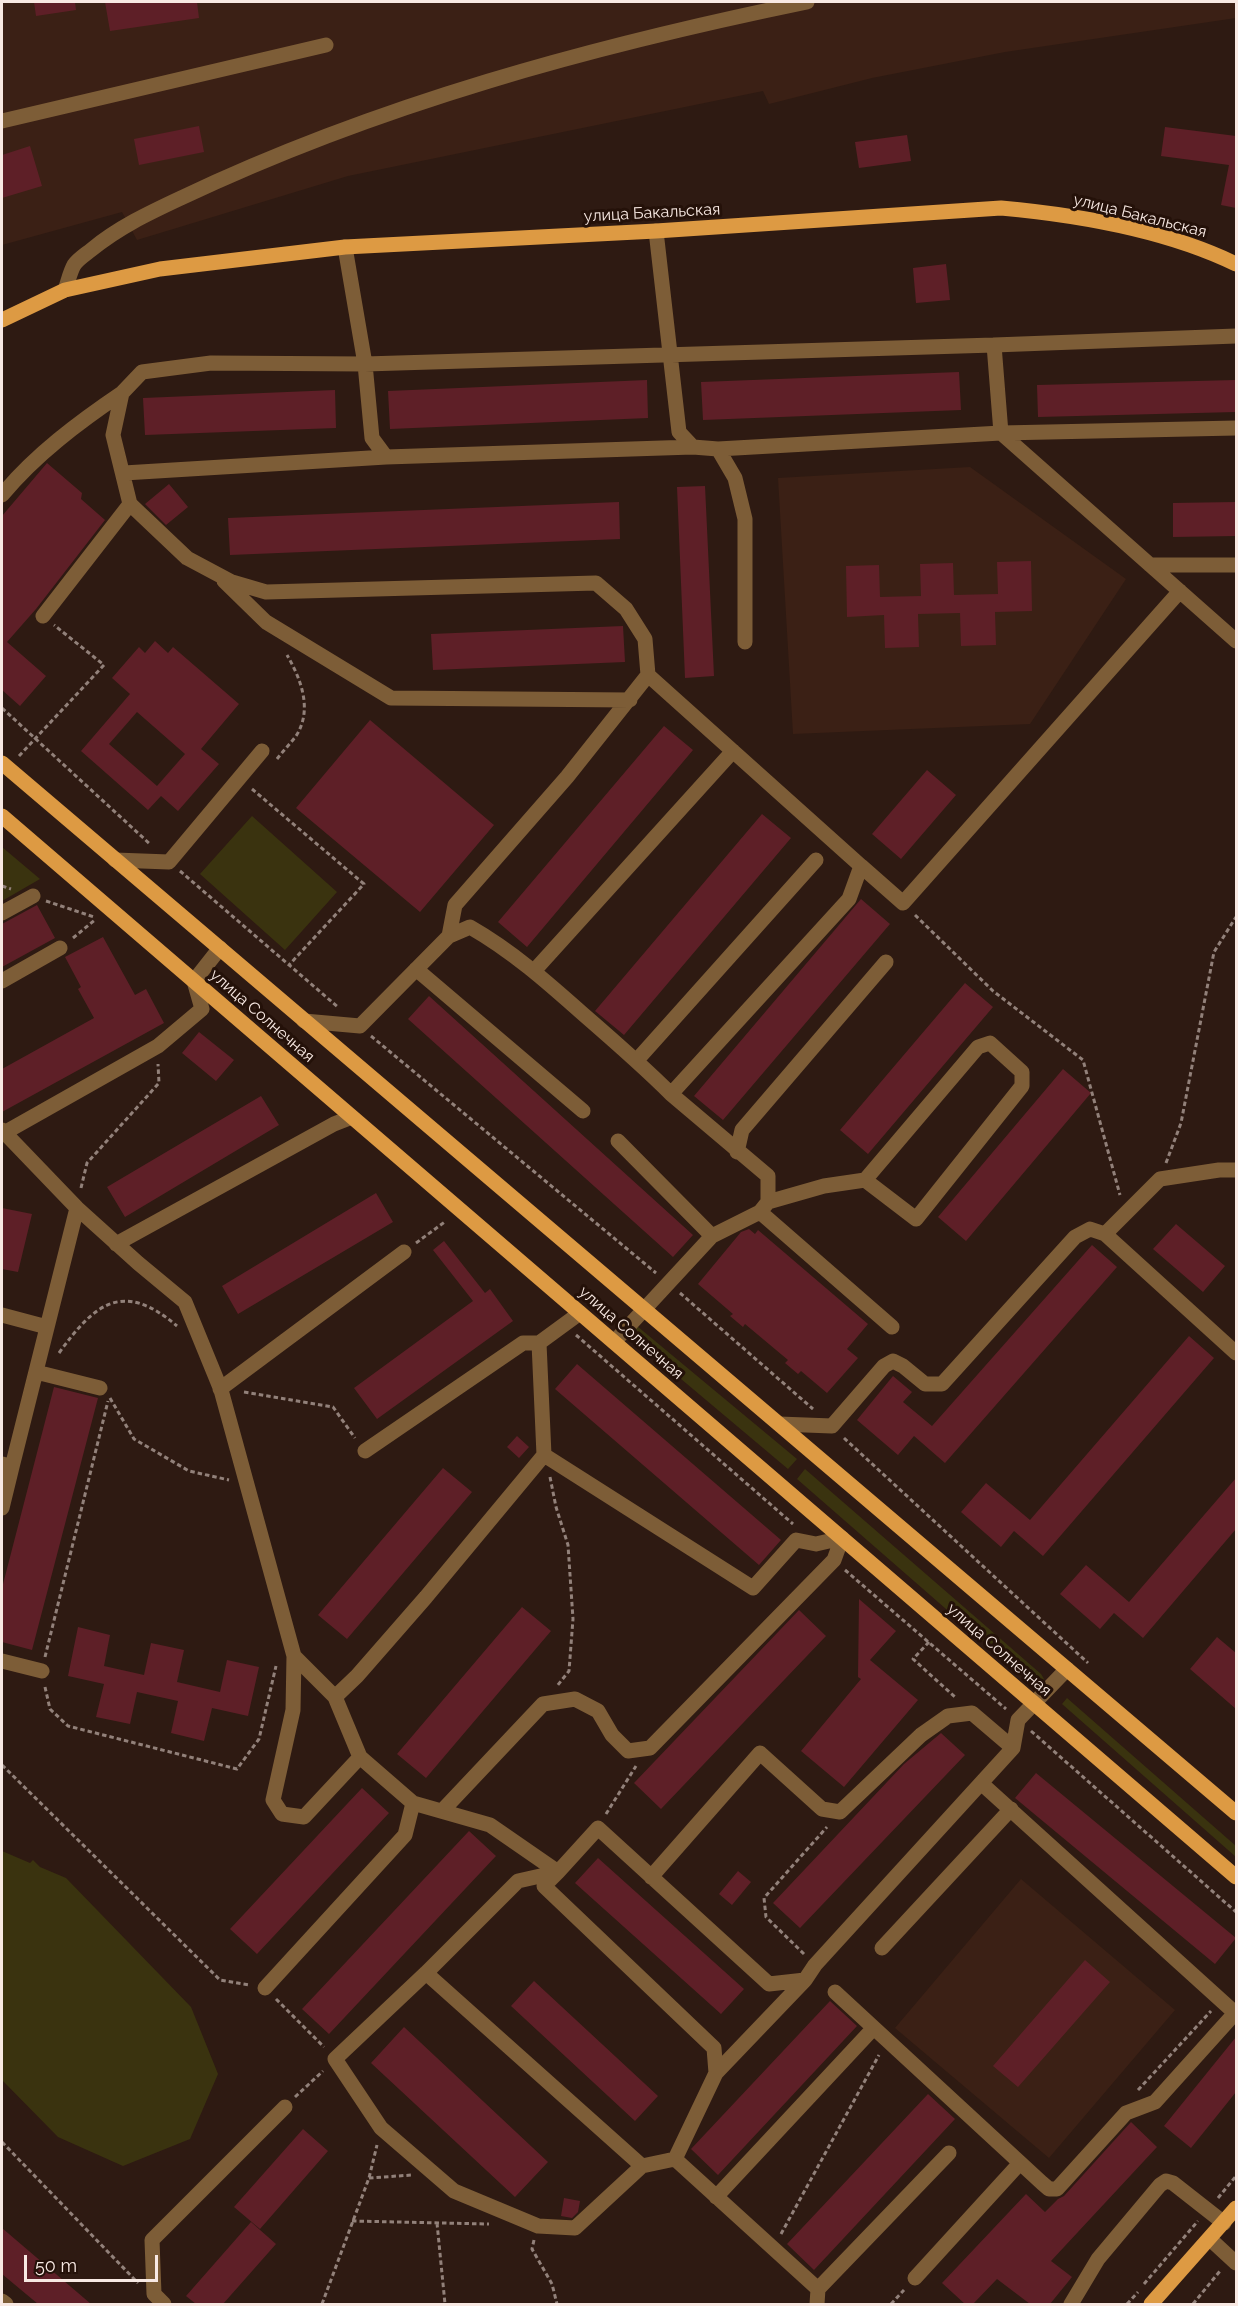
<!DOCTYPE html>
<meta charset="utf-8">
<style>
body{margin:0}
#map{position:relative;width:1238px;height:2306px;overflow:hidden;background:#2e1a12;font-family:Raleway,sans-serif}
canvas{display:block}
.frame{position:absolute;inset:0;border:3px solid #f8e9e3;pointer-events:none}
.scale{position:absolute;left:24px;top:2255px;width:134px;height:27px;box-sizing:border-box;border:3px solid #f8e9e3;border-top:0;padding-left:8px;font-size:18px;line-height:21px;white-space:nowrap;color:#f8e9e3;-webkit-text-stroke:4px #241109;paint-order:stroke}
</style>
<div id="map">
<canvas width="1238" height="2306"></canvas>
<div class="frame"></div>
<div class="scale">50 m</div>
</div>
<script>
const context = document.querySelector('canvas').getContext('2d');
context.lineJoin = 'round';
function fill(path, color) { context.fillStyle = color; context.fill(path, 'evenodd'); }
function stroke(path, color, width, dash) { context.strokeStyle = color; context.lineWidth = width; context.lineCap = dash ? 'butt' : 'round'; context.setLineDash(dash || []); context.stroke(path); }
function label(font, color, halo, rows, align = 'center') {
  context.font = font + ' Raleway,sans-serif'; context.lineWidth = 6; context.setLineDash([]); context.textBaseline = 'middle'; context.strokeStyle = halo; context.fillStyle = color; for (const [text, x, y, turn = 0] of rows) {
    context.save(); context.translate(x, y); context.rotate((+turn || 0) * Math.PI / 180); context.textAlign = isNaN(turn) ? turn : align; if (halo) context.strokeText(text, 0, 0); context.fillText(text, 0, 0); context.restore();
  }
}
const built = new Path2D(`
 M2,2H1236V18L1005,52L872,78L769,104L763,91L348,176L137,240L122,212L2,245Z
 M970,467L1126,579L1030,724L793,734L778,478Z
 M1021,1879L1175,2010L1049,2158L895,2028Z`);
const green = new Path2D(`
 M252,816L337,892L285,950L200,874Z
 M2,847L40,879L2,901Z
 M637,1326L797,1459L788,1469L630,1336Z
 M805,1469L1041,1674L1044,1679L1042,1684L1037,1686L1032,1684L797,1479Z
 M1067,1698L1236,1846V1857L1062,1704Z
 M2,1851L30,1863L33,1860L40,1867L66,1878L191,2007L218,2074L190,2139L123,2166L58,2137L2,2080Z`);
const building = new Path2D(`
 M34,2H75L76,10L36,16Z
 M105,2H197L199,18L110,31Z
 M199,126L204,152L139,165L134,139Z
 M1165,127L1236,136V208L1221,205L1229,165L1161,156Z
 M907,135L911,161L859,168L855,142Z
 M30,146L42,186L2,198V155Z
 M946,264L950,300L916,303L913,268Z
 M959,372L961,410L703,420L701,382Z
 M647,380L648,418L390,429L388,391Z
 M1236,380V412L1038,417L1037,385Z
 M335,390L336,428L145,435L143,398Z
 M47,463L82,493L81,499L105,520L36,609L7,642L46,676L20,706L2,690V516Z
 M169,484L188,507L166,525L145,504Z
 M705,486L714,676L685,678L677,487Z
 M619,502L620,539L230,555L228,518Z
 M1236,502V536L1173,537V503Z
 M1031,561L1032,611L995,612L996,645L961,646L960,613L918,614L919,647L885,648L884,615L847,617L846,566L879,565L880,597L921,596L920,564L953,563L954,595L998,594L997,562Z
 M623,626L625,662L433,670L431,634Z
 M155,641L168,653L173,647L239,704L201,749L219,764L178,811L161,796L148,810L81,751L130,694L112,678L139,647L145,653ZM137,712L185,754L157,786L109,744Z
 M370,720L494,825L420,912L296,808Z
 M664,726L693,750L527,947L498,922Z
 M927,770L956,795L901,859L872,834Z
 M762,814L791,838L624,1035L595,1011Z
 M861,899L890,924L723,1120L694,1096Z
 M37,905L55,938L2,967V924Z
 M103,937L135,995L146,989L164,1023L2,1112V1069L94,1018L78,989L81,987L65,957Z
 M965,983L993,1007L868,1154L840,1130Z
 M429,996L693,1235L673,1257L408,1019Z
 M199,1032L234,1060L216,1081L182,1053Z
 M1063,1069L1091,1093L966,1241L938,1217Z
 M261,1096L279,1125L125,1217L107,1187Z
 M376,1193L393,1222L238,1314L222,1286Z
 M2,1208L32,1214L18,1272L2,1269Z
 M1176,1224L1225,1266L1203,1292L1153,1249Z
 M749,1229L755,1234L758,1230L868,1324L847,1349L858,1358L827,1393L801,1371L798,1374L785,1363L788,1360L745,1324L743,1327L730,1316L733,1314L698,1284L741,1232Z
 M444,1241L485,1293L490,1289L513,1321L377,1419L354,1388L473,1301L433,1250Z
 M1092,1245L1117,1267L945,1463L914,1436L898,1455L857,1420L893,1376L912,1392L903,1402L932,1426Z
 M1189,1336L1214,1358L1043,1556L1014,1531L1001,1547L961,1512L986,1483L1030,1520Z
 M577,1364L781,1540L759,1565L555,1389Z
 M54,1387L98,1398L32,1650L2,1642V1588Z
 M517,1436L529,1447L519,1458L507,1447Z
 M443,1468L472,1492L347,1639L318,1615Z
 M1236,1478V1529L1143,1638L1114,1613L1100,1629L1060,1594L1086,1565L1129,1602Z
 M859,1599L896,1631L870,1660L918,1700L844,1787L801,1751L861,1679L858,1677Z
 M522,1607L551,1631L426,1778L397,1754Z
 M799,1610L826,1636L661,1809L634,1783Z
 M78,1627L110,1635L104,1666L144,1675L151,1643L184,1650L177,1682L220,1692L227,1660L259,1667L248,1716L212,1708L204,1741L171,1733L178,1701L137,1692L130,1724L96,1717L104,1684L68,1676Z
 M1217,1637L1236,1653V1709L1190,1669Z
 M941,1733L965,1755L800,1928L773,1903L904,1764Z
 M1036,1773L1236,1938L1215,1964L1015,1798Z
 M362,1788L389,1813L257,1954L230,1929Z
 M469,1831L496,1856L329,2034L302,2009Z
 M598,1858L744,1989L721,2014L575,1883Z
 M738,1871L751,1882L732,1905L719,1894Z
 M1085,1960L1110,1982L1018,2087L993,2066Z
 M534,1981L658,2096L635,2121L511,2006Z
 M830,2001L857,2026L718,2175L691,2149Z
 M404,2027L548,2162L515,2197L371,2063Z
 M1236,2037V2092L1191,2148L1164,2126Z
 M928,2094L955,2119L814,2270L787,2244Z
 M1131,2122L1157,2147L1051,2261L1072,2277L1050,2304H1030L997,2279L973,2304H965L942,2283L1026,2194L1045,2212L1058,2199L1064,2196Z
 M303,2129L328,2151L260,2229L234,2207Z
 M564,2198L580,2201L578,2212L572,2218L561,2216Z
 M251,2222L276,2244L223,2304H196L186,2296Z
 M2,2228L91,2304H38L2,2274Z`);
const path = new Path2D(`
 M2,708L151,845
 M19,756L104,665L54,625
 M277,759C283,751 290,744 296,736C313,710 301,679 287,655
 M252,789L364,884L289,965
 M180,871L339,1008
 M2,886L11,889
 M46,901L94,917
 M915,915L993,991L1083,1060L1120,1195
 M73,938L96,919
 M371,1036L656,1273
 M1166,1163L1181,1123L1214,952L1236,917
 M81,1188L87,1163L159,1083L158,1064
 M416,1243L446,1221
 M680,1293L813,1409
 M576,1335L793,1524
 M59,1353C95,1303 123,1280 177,1326
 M244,1392L333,1407L355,1438
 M110,1398L134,1439L189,1471L229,1480
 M844,1438L1088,1663
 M550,1477L556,1507L568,1545L573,1619L569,1671L557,1686
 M845,1570L1006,1709
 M929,1642L913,1659L956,1698
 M45,1657L108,1401
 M45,1687L50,1709L68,1726L237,1769L259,1739L276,1666
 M1031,1731L1236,1912
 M2,1765L220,1980L250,1985
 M606,1814L636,1766
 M804,1954L766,1917L764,1898L827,1827
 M276,1999L324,2047
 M1138,2090L1211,2011
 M295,2097L323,2071
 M2,2142L138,2283
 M369,2178L412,2175
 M1218,2198L1236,2176
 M352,2221L489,2224
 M437,2223L445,2304
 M781,2234L879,2055
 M534,2240L532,2249L552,2284L557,2304
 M1144,2284L1198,2221
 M322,2304L369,2178L377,2145
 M891,2304L904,2290
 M1127,2304L1138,2292
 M1193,2304L1220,2271`);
const minor = new Path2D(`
 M2,121L326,45
 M656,231L679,432L693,447L718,449L1001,433L1236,428
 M345,247L365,364L372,438L386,457L693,447
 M65,290C68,282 70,272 74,265C78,259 86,254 91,250C119,227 149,213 181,198C379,104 593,46 807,2
 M994,345L1001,433L1236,641
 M718,449L735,478L745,519V642
 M124,473L386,457
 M2,495C35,455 79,422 122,393
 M1150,565H1236
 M224,581L266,622L391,698L630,700
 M43,616L130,504
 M115,860L169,862L262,751
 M861,866L903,903L1180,591
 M2,913L33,896
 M449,936L455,905L567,777L648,675
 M416,969L583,1111
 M534,971L733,751
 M2,981L60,948
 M304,1021L360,1026L449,936L470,927C512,951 547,982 583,1014C613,1040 643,1066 671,1094
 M637,1060L816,860
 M2,1130L77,1208L138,1263L185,1302L221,1390L294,1656L335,1697L360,1757L413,1803L490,1825L558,1872L598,1828L769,1984L805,1980L815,1965L1013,1748L1018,1720L1067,1669
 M4,1133L158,1046L202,1009L194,981L220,948
 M618,1141L712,1236
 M737,1152L742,1130L886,962
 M768,1202L824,1186L865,1180L978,1047L990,1043L1022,1072V1086L916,1219L865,1180
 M760,1212L892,1327
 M1105,1234L1160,1179L1219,1170H1236
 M116,1244L334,1124L352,1117
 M2,1315L47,1327
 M614,1342L712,1236L760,1212L768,1202V1176L671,1094L849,899L861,866L648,675L645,639L626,609L596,583L266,592L232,582L187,558L130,504L113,435L122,393L142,372L211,363L365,364L994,345L1236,336
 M36,1372L100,1388
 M220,1389L404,1252
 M779,1424L832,1426L884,1366L893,1361L903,1366L925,1384H942L1075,1237L1090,1229L1105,1234L1236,1353
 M365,1451L523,1343H539
 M544,1455L753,1588L796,1540L816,1544L842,1538
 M2,1464L12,1467L2,1508
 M12,1467L77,1208
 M294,1656L293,1710L273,1800L282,1814L304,1817L360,1757
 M2,1661L42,1671
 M335,1697L357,1676L426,1597L544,1455L539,1343L580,1313
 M981,1783L1235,2013L1236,2011
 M442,1811L543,1704L575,1699L598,1711L612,1735L628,1751L650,1748L834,1560L842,1538
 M558,1872L544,1886L714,2048L716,2073L675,2159L642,2166L575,2228L538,2226L454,2191L381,2128L335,2059L426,1973L518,1881Z
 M651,1877L760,1753L822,1809L840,1812L921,1735L948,1716L972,1713L1013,1748
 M882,1948L1011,1809
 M426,1973L642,2166
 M265,1988L405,1835L413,1803
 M835,1992L1042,2183L1049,2189H1057L1126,2113L1155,2102L1235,2013
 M716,2073L805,1980
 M675,2159L818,2289L949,2153
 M716,2197L869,2033
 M1210,2239L1236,2263
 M915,2278L1020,2163
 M2,2301L6,2304
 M164,2304L154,2294L152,2240L285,2107
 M817,2304L818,2289
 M1071,2304L1098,2259L1160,2185L1166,2181L1173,2183L1224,2223`);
const major = new Path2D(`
 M2,320L65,290L160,269L345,247L656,231L1001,208C1078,215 1166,230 1236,264
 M2,763L1236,1813
 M2,816L1236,1877
 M1151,2304L1236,2208`);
const streetNames = [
 ["улица Бакальская",652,213,-3],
 ["улица Бакальская",1140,216,14],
 ["улица Солнечная",262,1016,41],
 ["улица Солнечная",631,1333,41],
 ["улица Солнечная",999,1650,41]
];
fill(built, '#3b2015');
fill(green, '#3a330f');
fill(building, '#5e1f27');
stroke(path, '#92817a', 3, [4.5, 3]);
stroke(minor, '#7d5d37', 15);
stroke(major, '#dd9a43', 15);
label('16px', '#f8e9e3', '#241109', streetNames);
</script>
